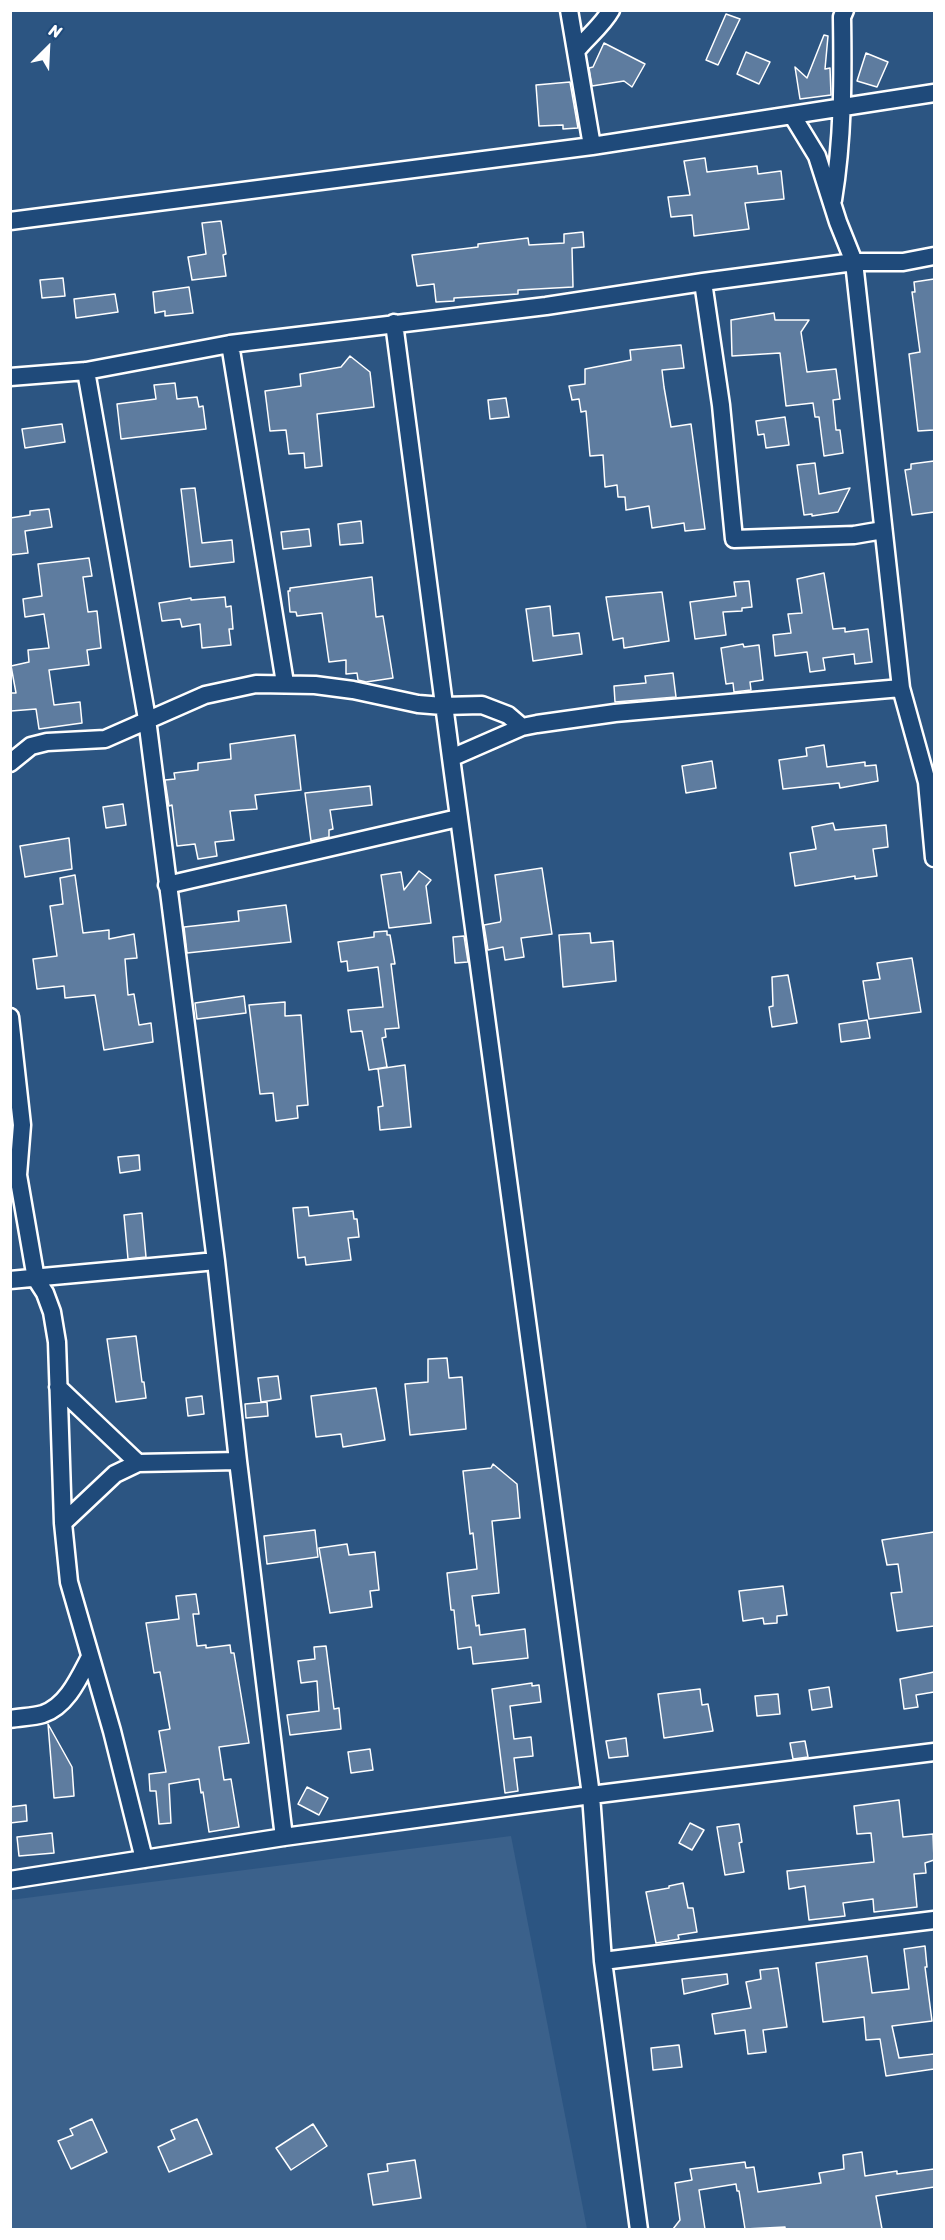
<!DOCTYPE html>
<style>
body{margin:0}
#map{position:relative;width:945px;height:2240px;overflow:hidden;background:#2c5582;font-family:Sriracha,sans-serif}
canvas{display:block}
.frame{position:absolute;inset:0;border:12px solid #fff;pointer-events:none}
.north{position:absolute;left:18px;top:18px;width:60px;height:60px;-webkit-text-stroke:4px #1f4a7a;paint-order:stroke;rotate:24deg;font-size:16px;font-weight:700;line-height:24px;text-align:center;color:#fff}
.north::after{content:'';display:block;margin:auto;width:21px;height:27px;background:#fff;clip-path:polygon(50% 0,100% 100%,50% 72%,0 100%)}
</style>
<div id="map">
<canvas width="945" height="2240"></canvas>
<div class="frame"></div>
<div class="north">N</div>
</div>
<script>
const context = document.querySelector('canvas').getContext('2d');
context.lineJoin = 'round';
function fill(path, color) { context.fillStyle = color; context.fill(path, 'evenodd'); }
function stroke(path, color, width, dash) { context.strokeStyle = color; context.lineWidth = width; context.lineCap = dash ? 'butt' : 'round'; context.setLineDash(dash || []); context.stroke(path); }
const built = new Path2D(`
 M511,1836L587,2229H11L10,1900Z`);
const building = new Path2D(`
 M726,14L740,19L718,65L706,60Z
 M824,35L828,36L825,69L830,68L831,95L800,99L795,67L807,78Z
 M604,43L645,64L632,87L624,81L592,86L589,68L593,67Z
 M746,52L770,62L759,84L737,74Z
 M866,53L888,62L877,87L857,81Z
 M570,82L578,128L563,129V125L539,126L536,85Z
 M705,158L707,172L757,166L758,174L781,171L784,199L745,203L749,229L694,236L692,215L671,217L668,197L690,195L684,161Z
 M221,221L226,254L223,255L226,276L192,280L188,257L206,254L202,223Z
 M583,232L584,247L572,248L573,287L518,290V294L454,298V301L436,302L434,284L417,286L412,255L478,247V244L528,238L529,245L564,243V234Z
 M63,278L65,296L42,298L40,280Z
 M934,279V430L918,431L909,354L920,352L912,292H915L914,282Z
 M189,287L193,313L165,316V311L155,313L153,292Z
 M115,294L118,312L76,318L74,299Z
 M774,313L775,320H809L801,332L807,372L836,369L840,399L833,400L836,430H840L843,453L824,456L819,417H815L813,403L786,406L780,353L732,356L731,320Z
 M681,345L684,368L662,370L664,387L671,427L691,424L705,529L685,531L684,523L652,528L649,506L626,510L625,497H618L617,485L605,487L603,455L590,456L586,411L581,412L579,399L572,400L569,386L585,384V369L631,360L630,350Z
 M350,356L370,372L374,407L317,414L322,466L305,468L304,453L289,454L286,430L270,431L265,391L301,386L300,374L341,367Z
 M175,383L177,399L197,397L199,407L203,406L206,429L121,439L117,404L156,399L154,385Z
 M506,398L509,417L490,419L488,400Z
 M785,417L789,445L766,448L764,434L758,435L756,421Z
 M62,424L65,442L25,448L22,429Z
 M934,461V512L912,515L905,470L911,469V464Z
 M815,463L819,494L850,488L838,512L812,516V514L804,515L797,465Z
 M195,488L202,543L232,540L234,562L190,567L181,489Z
 M49,509L52,527L25,531L28,553L10,555V518L30,515V511Z
 M361,521L363,543L340,545L338,524Z
 M309,529L311,546L283,549L281,532Z
 M89,558L92,576L83,577L88,612L97,611L101,648L87,650L89,665L49,670L54,705L80,702L82,723L39,729L36,709L11,711L10,693H16L11,666L29,662L28,650L49,648L44,614L25,617L23,599L42,596L38,564Z
 M824,573L833,629L845,628V632L868,629L872,662L855,664L854,654L823,658L825,670L810,672L807,652L775,656L773,635L791,633L788,614L802,613L797,579Z
 M372,577L376,617L383,616L393,678L366,682L358,680L357,673L346,674V660L329,662L322,613L297,616L296,612H290L288,591H290V588Z
 M749,581L752,607L742,608V611L723,612L726,635L695,639L690,602L736,596L734,582Z
 M662,592L669,641L624,648L623,638L613,640L606,597Z
 M225,597L226,607L231,606L233,629H229L231,645L202,648L200,624L182,627L180,619L162,621L159,603L191,598V600Z
 M550,606L553,636L579,633L582,654L533,661L526,609Z
 M743,644L744,647L759,645L763,680L750,682L751,690L734,692L733,683L726,684L721,648Z
 M673,673L676,697L615,702L614,686L646,683L645,676Z
 M295,735L301,790L255,795L257,809L230,811L234,840L215,842L217,856L198,859L195,844L177,846L172,805L169,806L165,780L175,779L174,773L198,770V763L231,759L230,744Z
 M824,745L827,767L865,762V766L876,765L878,781L840,788L839,783L783,789L779,760L807,756L806,748Z
 M712,761L716,788L686,793L682,766Z
 M370,786L372,805L330,810L333,829L329,830V837L311,841L305,793Z
 M123,804L126,825L106,828L103,807Z
 M833,823L835,830L886,825L888,847L873,849L877,876L855,879V876L795,886L790,853L816,849L812,827Z
 M69,838L72,869L25,877L20,846Z
 M542,868L552,934L521,938L524,957L505,960L503,947L488,950L484,925L500,922L501,920L495,875Z
 M419,871L431,880L426,886L431,923L389,928L381,875L401,872L404,890Z
 M75,875L83,933L109,930V939L134,934L137,958L125,959L128,995L134,994L139,1025L151,1023L153,1042L104,1050L95,995L65,998L64,986L37,989L33,959L57,956L50,906L63,904L60,878Z
 M286,905L291,942L187,953L184,927L239,921L238,911Z
 M387,931V935H390L395,964H391L399,1028L385,1029L386,1037L382,1038L387,1067L369,1070L362,1031L351,1032L348,1010L383,1007L378,967L348,971L347,961L341,962L338,942L374,937V932Z
 M590,933L591,943L613,941L616,981L563,987L559,935Z
 M464,936L468,962L455,963L453,937Z
 M912,958L921,1012L869,1019L863,981L880,979L877,963Z
 M788,975L797,1023L772,1027L769,1007L773,1006L772,977Z
 M244,996L246,1013L197,1019L195,1003Z
 M285,1002V1016L301,1015L308,1105L297,1106L298,1118L276,1121L273,1093L260,1094L249,1005Z
 M867,1020L870,1038L841,1042L839,1024Z
 M405,1065L411,1127L380,1130L378,1107L383,1106L378,1069Z
 M139,1155L140,1170L120,1173L118,1157Z
 M308,1207L309,1216L353,1211L354,1219H357L359,1237L348,1238L351,1260L306,1265L305,1257L298,1258L293,1208Z
 M142,1213L146,1257L128,1259L124,1215Z
 M136,1336L142,1382H144L146,1398L116,1402L107,1339Z
 M447,1358L449,1378L462,1377L466,1429L410,1435L405,1384L428,1382V1359Z
 M278,1376L281,1399L261,1402L258,1378Z
 M376,1388L385,1440L343,1447L341,1434L316,1437L311,1396Z
 M202,1396L204,1414L188,1416L186,1398Z
 M267,1402L268,1416L246,1418L245,1404Z
 M493,1464L517,1484L520,1518L492,1521L499,1593L472,1596L476,1626L479,1625L480,1635L525,1629L528,1658L473,1664L471,1647L458,1649L454,1610H451L447,1573L477,1569L473,1533L470,1534L463,1471L491,1468Z
 M315,1530L318,1557L267,1564L264,1536Z
 M934,1532V1626L897,1631L891,1593L902,1592L898,1564L887,1565L882,1540Z
 M347,1544L349,1555L375,1552L379,1590L370,1591L372,1607L330,1613L319,1548Z
 M783,1586L787,1615L777,1616V1623L764,1624L763,1618L743,1621L739,1591Z
 M196,1594L199,1614H193L197,1646L206,1645V1648L230,1645L231,1653H234L249,1743L219,1747L224,1780L231,1779L239,1827L209,1832L203,1792L201,1793L199,1779L169,1784L171,1823L159,1824L156,1791H150L149,1774L166,1772L159,1731L170,1729L160,1672L154,1673L146,1623L179,1619L176,1596Z
 M326,1646L334,1709L339,1708L341,1729L290,1735L287,1715L319,1711L317,1681L301,1683L298,1661L315,1659L314,1647Z
 M934,1672V1692L916,1695L918,1707L904,1709L900,1679Z
 M532,1683V1686L539,1685L541,1702L510,1706L514,1739L531,1737L533,1756L514,1758L518,1791L505,1793L492,1689Z
 M829,1687L832,1707L812,1710L809,1690Z
 M700,1689L702,1705L708,1704L713,1731L664,1738L658,1694Z
 M778,1694L780,1714L757,1716L755,1696Z
 M48,1724L72,1767L74,1796L54,1798Z
 M626,1738L628,1756L609,1758L606,1741Z
 M805,1741L808,1757L793,1759L790,1743Z
 M370,1749L373,1770L351,1773L348,1752Z
 M307,1787L328,1798L319,1815L298,1804Z
 M899,1800L903,1837L933,1834L934,1860L925,1863L926,1873L914,1874L917,1907L874,1912L873,1899L843,1903L845,1916L809,1920L805,1886L789,1889L787,1871L874,1862L871,1833L857,1834L854,1806Z
 M26,1805L27,1821L10,1823V1807Z
 M690,1823L704,1830L692,1850L679,1843Z
 M739,1824L742,1842L739,1843L744,1872L725,1875L717,1827Z
 M52,1833L54,1853L19,1856L17,1837Z
 M683,1883L688,1908H693L697,1932L678,1935L679,1939L656,1943L646,1892L669,1888V1886Z
 M925,1946L927,1967H925L932,2021L892,2026L899,2058L934,2054V2069L886,2076L880,2039L866,2040L864,2017L823,2022L816,1963L867,1956L872,1993L909,1989L904,1949Z
 M778,1968L787,2027L763,2030L766,2052L748,2054L745,2030L715,2034L712,2014L751,2008L746,1982L761,1979L760,1970Z
 M727,1974L728,1984L684,1994L682,1979Z
 M679,2045L682,2067L653,2070L651,2048Z
 M92,2119L107,2152L71,2169L58,2141L73,2135L70,2129Z
 M197,2119L212,2154L169,2172L158,2147L175,2139L171,2130Z
 M313,2124L327,2146L291,2170L276,2148Z
 M862,2152L865,2176L897,2171V2174L934,2169V2187L876,2196L882,2229H785V2227L745,2229L739,2191H737L736,2184L699,2190L705,2229H673L680,2220L675,2183L692,2180L690,2169L745,2162L746,2168L754,2167L758,2192L821,2183L819,2173L844,2169L843,2155Z
 M415,2160L421,2198L373,2205L368,2174L388,2171L387,2164Z`);
const street = new Path2D(`
 M569,10L592,146
 M576,51C587,37 602,26 611,10
 M792,115L817,156L838,222L854,262L901,688L927,782L934,858
 M833,200C843,139 843,79 842,17L845,10
 M10,221L592,146L934,93
 M703,282L721,405L734,539L854,535L883,530
 M394,323L451,758
 M230,344L285,683
 M86,371L147,719L216,1261L238,1461L284,1837
 M10,377L86,371L230,344L546,306L703,282L854,262H903L934,256
 M10,763L31,746L47,742L105,739L205,695L256,684L315,685L353,690L418,704L443,706L482,705L508,715L522,727
 M167,885L458,818
 M10,1017L22,1125L18,1175L36,1279L45,1293L52,1312L57,1342L63,1523L69,1582L112,1731L144,1859
 M10,1280L216,1261
 M58,1387L138,1463
 M63,1523L115,1474L138,1463L238,1461
 M10,1719C21,1717 33,1717 43,1714C67,1706 79,1678 90,1657
 M10,1880L284,1837L591,1795L934,1752
 M603,1961L934,1920
 M639,2230L603,1961L591,1795L451,758L522,727L537,724L615,713L901,688`);
fill(built, '#3b618b');
fill(building, '#5e7c9f');
stroke(building, '#fff', 1.5);
stroke(street, '#fff', 21);
stroke(street, '#1f4a7a', 16);
</script>
